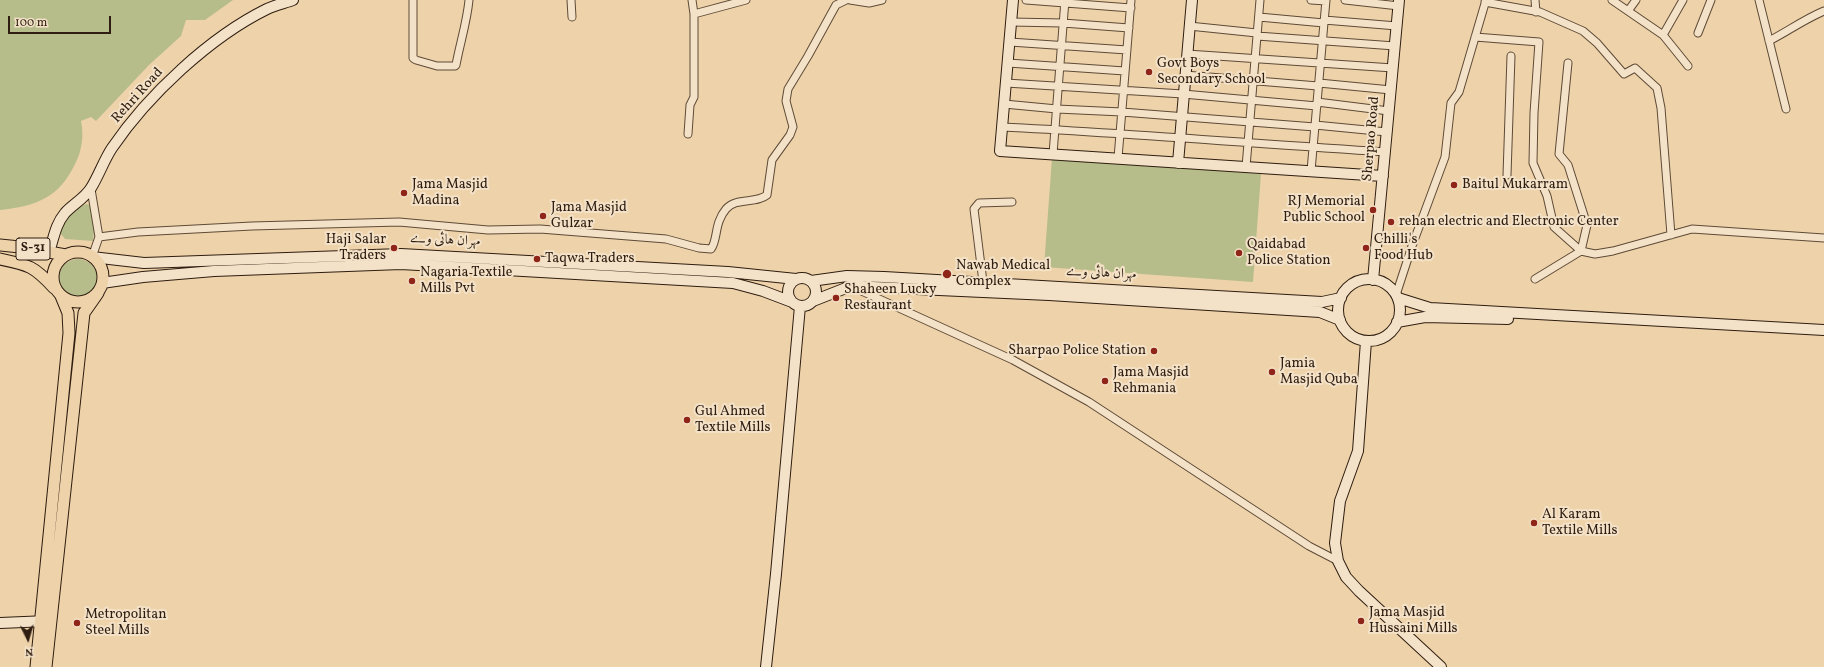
<!DOCTYPE html>
<meta charset="utf-8">
<style>
body{margin:0}
#map{position:relative;width:1824px;height:667px;overflow:hidden;background:#eed2aa;font-family:Vollkorn,serif}
canvas{display:block}
.north{position:absolute;left:8px;top:619px;width:40px;height:40px;-webkit-text-stroke:3px #f4e2c8;paint-order:stroke;rotate:175deg;font-size:11px;font-weight:700;line-height:16px;text-align:center;color:#2e1d10}
.north::after{content:'';display:block;margin:auto;width:14px;height:18px;background:#2e1d10;clip-path:polygon(50% 0,100% 100%,50% 72%,0 100%)}
.scale{position:absolute;left:8px;top:16px;width:103px;height:18px;box-sizing:border-box;border:2px solid #2e1d10;border-top:0;padding-left:5px;font-size:12px;line-height:14px;white-space:nowrap;color:#2e1d10;-webkit-text-stroke:3px #f4e2c8;paint-order:stroke}
</style>
<div id="map">
<canvas width="1824" height="667"></canvas>
<div class="north">N</div>
<div class="scale">100 m</div>
</div>
<script>
const context = document.querySelector('canvas').getContext('2d');
context.lineJoin = 'round';
function fill(path, color) { context.fillStyle = color; context.fill(path, 'evenodd'); }
function stroke(path, color, width, dash) { context.strokeStyle = color; context.lineWidth = width; context.lineCap = dash ? 'butt' : 'round'; context.setLineDash(dash || []); context.stroke(path); }
function label(font, color, halo, rows, align = 'center') {
  context.font = font + ' Vollkorn,Amiri,serif'; context.lineWidth = 4; context.setLineDash([]); context.textBaseline = 'middle'; context.strokeStyle = halo; context.fillStyle = color; for (const [text, x, y, turn = 0] of rows) {
    context.save(); context.translate(x, y); context.rotate((+turn || 0) * Math.PI / 180); context.textAlign = isNaN(turn) ? turn : align; if (halo) context.strokeText(text, 0, 0); context.fillText(text, 0, 0); context.restore();
  }
}
const green = new Path2D(`
 M0,0H233L205,20H186L181,36L149,65L96,121L91,117L81,121C84,135 82,151 75,164C59,198 36,206 0,210Z
 M1052,158L1261,174L1253,282L1044,267Z
 M87,204L91,206L94,231L93,241L65,239L60,233C66,221 72,208 87,204Z
 M59 278a19 19 0 1 1 38 0a19 19 0 1 1-38 0Z`);
const street = new Path2D(`
 M413,0V58L416,60L437,66H455L456,65C460,43 467,22 469,0
 M571,0L572,17
 M850,0L869,3L882,0
 M1026,0L1131,8
 M1311,0L1326,1
 M1345,0L1399,6
 M1535,0L1536,12
 M1612,0L1663,35L1688,66
 M1759,0L1786,109
 M1485,2L1540,12L1583,31L1597,43L1624,74L1635,68L1657,88L1661,108L1671,235
 M1628,11L1636,0
 M694,14L746,0
 M1259,17L1324,23
 M1324,20L1397,26
 M1011,22L1063,23L1129,28
 M1189,26L1257,33
 M1698,33L1711,0
 M1663,35L1683,0
 M1257,36L1395,46
 M1475,37L1539,42L1534,113L1533,163L1547,196L1554,227L1581,251L1587,225L1568,165L1559,154L1568,63
 M1769,41C1788,31 1805,19 1824,11
 M1010,42L1127,50
 M1187,54L1393,68
 M1008,63L1125,71
 M1185,75L1318,86
 M1006,83L1183,94L1317,106
 M1319,83L1391,90
 M1317,102L1389,111
 M1004,104L1057,109L1122,112L1315,127
 M1315,125L1387,132
 M1002,127C1130,133 1257,144 1385,152
 M688,134L690,105L694,97V14L692,0
 M1053,154L1065,0
 M1118,158L1131,0
 M1246,167L1260,0
 M1311,171L1326,0
 M1507,175L1511,56
 M91,189L99,237L92,257
 M99,237L138,232L252,226L399,222L488,230L540,229L666,239L699,248L711,249C718,240 714,223 726,209C736,197 756,204 767,195L772,160L790,135L793,127L786,101L788,89L808,56L836,5L846,0
 M1535,279L1581,251L1595,254L1613,251L1692,229L1824,238
 M983,282L974,209L979,203L1012,202
 M855,288L1013,360L1089,402L1309,546L1338,561
 M1396,295L1412,246L1445,157L1451,103L1459,92L1486,0`);
const secondary = new Path2D(`
 M1013,0L1000,151L1383,176
 M1178,163L1192,0
 M49,252C54,238 55,225 65,213C73,204 84,199 91,188C99,175 104,160 112,148C148,95 210,37 267,9C275,5 285,3 293,0
 M92,257L144,263L401,254L728,272L796,279
 M788 292a14 14 0 1 1 28 0a14 14 0 1 1-28 0Z
 M1338 310a31 31 0 1 1 62 0a31 31 0 1 1-62 0Z
 M1373,280L1399,0
 M811,281L847,276L884,277L1322,302L1341,298
 M102,283L143,277L214,271L401,264L733,283L763,291L792,302
 M1398,298L1430,308L1824,330
 M813,301L851,286L1049,295L1320,312L1340,320
 M1397,322L1425,317L1508,319
 M1366,341L1358,451L1340,501L1335,543L1338,561L1346,577L1359,591L1441,667
 M0,623L48,621
 M766,667L776,574L800,306`);
const primary = new Path2D(`
 M0,245L20,247L66,255
 M53 277a25 25 0 1 1 50 0a25 25 0 1 1-50 0Z
 M0,259C29,265 34,266 54,288
 M36,667L69,333L68,313L61,296
 M46,667L84,313L98,293`);
const markers = [
 [1149,72,4,"#8f2418"],
 [1454,185,4,"#8f2418"],
 [404,193,4,"#8f2418"],
 [1373,210,4,"#8f2418"],
 [543,216,4,"#8f2418"],
 [1391,222,4,"#8f2418"],
 [394,248,4,"#8f2418"],
 [1366,248,4,"#8f2418"],
 [1239,253,4,"#8f2418"],
 [537,259,4,"#8f2418"],
 [947,274,5,"#8f2418"],
 [412,281,4,"#8f2418"],
 [836,298,4,"#8f2418"],
 [1154,351,4,"#8f2418"],
 [1272,372,4,"#8f2418"],
 [1105,381,4,"#8f2418"],
 [687,420,4,"#8f2418"],
 [1534,523,4,"#8f2418"],
 [1361,621,4,"#8f2418"],
 [77,623,4,"#8f2418"]
];
const shields = [
 [33,249,34]
];
const shieldNames = [
 ["S-31",33,249]
];
const poiNames = [
 ["Govt Boys",1157,64],
 ["Secondary School",1157,80],
 ["Jama Masjid",412,185],
 ["Madina",412,201],
 ["Baitul Mukarram",1462,185],
 ["RJ Memorial",1365,202,"right"],
 ["Public School",1365,218,"right"],
 ["Jama Masjid",551,208],
 ["Gulzar",551,224],
 ["rehan electric and Electronic Center",1399,222],
 ["Haji Salar",386,240,"right"],
 ["Traders",386,256,"right"],
 ["Chilli's",1374,240],
 ["Food Hub",1374,256],
 ["Qaidabad",1247,245],
 ["Police Station",1247,261],
 ["Taqwa Traders",545,259],
 ["Nawab Medical",956,266],
 ["Complex",956,282],
 ["Nagaria Textile",420,273],
 ["Mills Pvt",420,289],
 ["Shaheen Lucky",844,290],
 ["Restaurant",844,306],
 ["Sharpao Police Station",1146,351,"right"],
 ["Jamia",1280,364],
 ["Masjid Quba",1280,380],
 ["Jama Masjid",1113,373],
 ["Rehmania",1113,389],
 ["Gul Ahmed",695,412],
 ["Textile Mills",695,428],
 ["Al Karam",1542,515],
 ["Textile Mills",1542,531],
 ["Jama Masjid",1369,613],
 ["Hussaini Mills",1369,629],
 ["Metropolitan",85,615],
 ["Steel Mills",85,631]
];
const streetNames = [
 ["Rehri Road",138,96,-48],
 ["Sherpao Road",1372,139,-85],
 ["مہران ہائی وے",445,241,3],
 ["مہران ہائی وے",1101,274,3]
];
fill(green, '#b6bd8b');
stroke(street, '#5e4a36', 9);
stroke(secondary, '#2e1d10', 12);
stroke(primary, '#2e1d10', 13);
stroke(street, '#f4e2c8', 7);
stroke(secondary, '#f4e2c8', 10);
stroke(primary, '#eed2aa', 11);
for (const [x, y, r, color] of markers) { const dot = new Path2D(); dot.arc(x, y, r, 0, 2 * Math.PI); context.fillStyle = color; context.fill(dot); stroke(dot, '#f4e2c8', 1.5); }
for (const [x, y, w] of shields) { const box = new Path2D(); box.roundRect(x - w / 2, y - 11, w, 22, 3); context.fillStyle = '#f4e2c8'; context.fill(box); stroke(box, '#2e1d10', 1); }
label('bold 13px', '#2e1d10', null, shieldNames);
label('14px', '#2e1d10', '#f4e2c8', poiNames, 'left');
label('14px', '#2e1d10', '#f4e2c8', streetNames);
</script>
